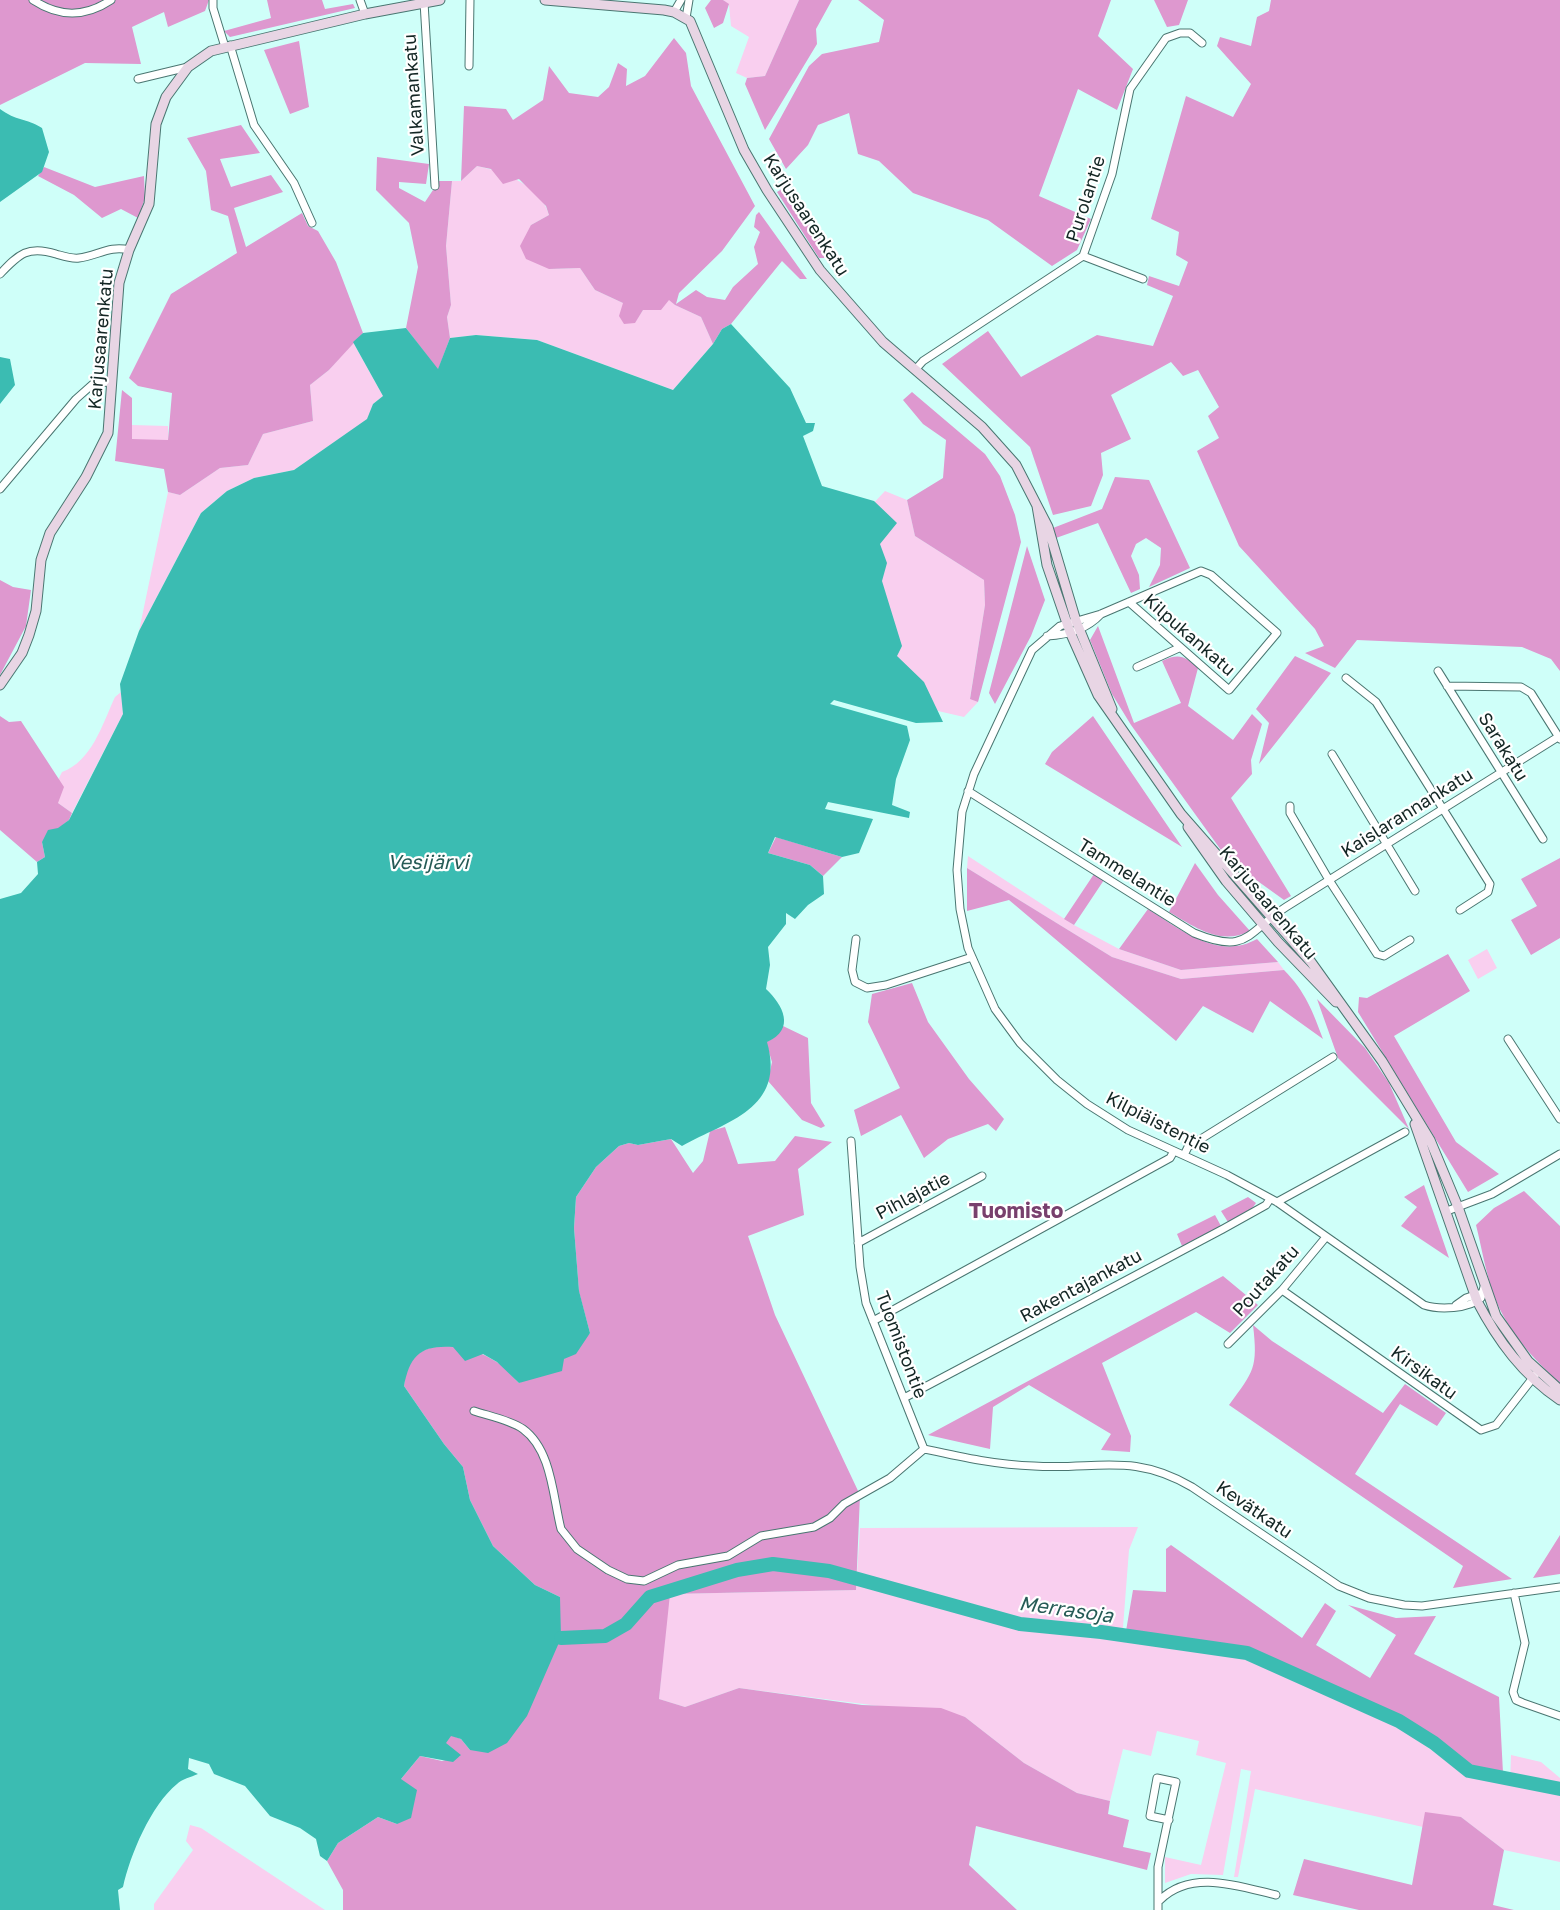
<!DOCTYPE html>
<meta charset="utf-8">
<style>
body{margin:0}
canvas{display:block;background:#cffff9}
</style>
<canvas width="1560" height="1910"></canvas>
<script>
const context = document.querySelector('canvas').getContext('2d');
context.lineJoin = 'round';
function fill(path, color) { context.fillStyle = color; context.fill(path, 'evenodd'); }
function stroke(path, color, width, dash) { context.strokeStyle = color; context.lineWidth = width; context.lineCap = dash ? 'butt' : 'round'; context.setLineDash(dash || []); context.stroke(path); }
function label(font, color, halo, rows, align = 'center') {
  context.font = font + ' "Golos Text",sans-serif'; context.lineWidth = 4.5; context.setLineDash([]); context.textBaseline = 'middle'; context.strokeStyle = halo; context.fillStyle = color; for (const [text, x, y, turn = 0] of rows) {
    context.save(); context.translate(x, y); context.rotate((+turn || 0) * Math.PI / 180); context.textAlign = isNaN(turn) ? turn : align; if (halo) context.strokeText(text, 0, 0); context.fillText(text, 0, 0); context.restore();
  }
}
const green = new Path2D(`
 M723,0H799L765,76L747,78L736,73L749,37L731,26L729,5Z
 M477,166C505,172 541,186 549,215L531,225L549,269L580,268L595,290L623,303L635,322L643,310L669,299L675,305L701,317L713,344L673,390L537,340L476,335L450,338L447,317L451,305L446,246L452,181H461Z
 M353,342L383,396L373,404L368,419L294,470L254,478L227,491L201,513L139,631L168,492L180,495L220,468L248,465L263,434L313,421L310,385L329,370Z
 M132,425L168,426V440H132Z
 M885,491L907,500L915,536L984,580L985,605L970,698L978,702L964,717L938,711L928,714L790,592Z
 M121,692L123,714L72,813L58,803V780L62,772C92,761 102,725 115,697Z
 M968,856L1074,925L1119,949L1181,970L1278,962L1284,970L1181,979L1112,957L967,868Z
 M1487,949L1497,968L1478,979L1468,960Z
 M1138,1527L1129,1550L1122,1640L1246,1659L1397,1726L1469,1776L1510,1785L1511,1755L1541,1762L1560,1778V1862L1504,1850L1461,1817L1423,1827L1255,1789L1238,1877H1234L1251,1771L1241,1769L1223,1875L1191,1874L1165,1883V1857L1201,1865L1226,1763L1196,1755L1199,1741L1157,1731L1151,1756L1123,1749L1110,1801L1077,1793L1024,1763L965,1717L739,1688L685,1707L659,1699L669,1594L856,1590L860,1528Z
 M190,1825L201,1828L325,1910H154V1904L193,1850L186,1841Z`);
const forest = new Path2D(`
 M0,0H209L205,11L168,27L164,12L132,27L141,64L85,63L0,105Z
 M267,0H322L325,9L353,4L355,8L230,37L224,31L271,18Z
 M711,0H723L729,4L723,23L714,28L705,8Z
 M799,0H832L816,29L817,44L765,130L745,84L747,78L765,76Z
 M858,0H1111L1098,36L1133,69L1117,110L1078,89L1039,196L1091,219L1077,250L1052,266L988,220L913,193L879,161L858,154L849,113L818,125L808,145L786,169L769,139L809,66L822,54L879,42L884,20Z
 M1154,0H1188L1179,25L1167,27Z
 M1271,0H1560V671L1551,659L1522,647L1357,640L1335,668L1305,653L1324,646L1315,629L1239,546L1197,451L1219,438L1208,416L1219,407L1198,370L1183,376L1171,362L1111,395L1131,439L1101,453L1103,475L1091,506L1053,515L1030,447L942,364L988,331L1021,377L1097,335L1153,346L1173,296L1147,285L1149,276L1179,286L1188,262L1176,255L1179,232L1151,219L1186,96L1233,117L1251,84L1217,46L1220,37L1251,46L1257,17L1269,11Z
 M674,38L686,53L691,86L755,206L722,251L679,293L676,304L696,290L707,297L725,300L733,287L758,264L754,247L760,232L754,227L756,215L759,212L807,279H800L782,261L731,324L722,329L713,344L701,317L675,305L669,300L661,310H643L635,323L624,324L619,316L623,303L595,290L580,268L549,269L526,259L520,246L531,225L549,215L546,206L519,179L503,184L491,169L477,166L461,181L464,106L506,109L513,120L543,100L549,66L569,93L598,97L609,87L618,63L627,69L626,86L645,76Z
 M299,41L309,107L290,114L264,50Z
 M241,125L260,153L220,159L231,187L271,175L283,192L234,208L246,247L302,213L308,226L318,231L336,262L363,333L329,370L310,385L313,421L263,434L248,465L220,468L180,495L168,492L164,469L115,461L122,390L132,398V439L168,440L172,393L138,386L129,378L171,294L237,253L228,216L211,210L206,171L187,138Z
 M377,157L429,164L426,184L399,182V188L425,202L439,181H452L446,246L451,305L447,317L450,338L438,370L406,328L418,267L409,223L376,190Z
 M44,167L95,187L144,176L145,198L138,218L121,209L102,218L74,195L38,176Z
 M785,187L832,254L825,258H819L777,192Z
 M912,392L985,454L1000,476L1015,515L1021,542L978,702L970,699L985,605L984,580L915,536L907,500L943,478L946,440L923,424L903,400Z
 M1115,477L1149,480L1190,568L1149,587L1160,565L1161,548L1146,538L1136,544L1131,556L1139,575L1140,589L1131,593L1098,523L1056,538L1053,528L1102,509Z
 M1027,546L1045,600L1031,636L995,704L989,693Z
 M0,580L13,587L31,590L26,626L0,675Z
 M1098,626L1134,723L1181,703L1162,661C1179,653 1185,656 1198,668L1188,706L1233,740L1252,714L1262,724L1251,760L1252,774L1231,798L1291,896L1284,900L1252,877L1237,859L1231,864L1131,725L1112,694L1090,640Z
 M1295,656L1331,673L1259,764L1269,723L1256,709Z
 M0,716L9,722L21,721L64,787L58,803L72,813L69,820L42,842L45,857L37,862L0,830Z
 M1093,716L1182,847L1045,764L1052,752Z
 M776,837L842,857L823,876L810,865L768,853Z
 M1560,858V938L1531,955L1511,920L1537,906L1521,879Z
 M1195,863L1218,895L1250,931C1220,946 1195,927 1169,912Z
 M967,868L1112,957L1181,979L1284,970C1305,991 1313,1012 1323,1039L1270,1001L1253,1033L1203,1006L1176,1041L1009,900L967,911Z
 M1094,874L1104,880L1074,925L1064,919Z
 M1148,909C1180,929 1218,961 1257,939L1278,962L1181,970L1119,949Z
 M1448,954L1470,991L1394,1036L1456,1142L1499,1174L1468,1192L1358,1012L1359,997L1367,998Z
 M912,983L928,1022L969,1079L1004,1119L996,1131L988,1124L948,1139L924,1158L901,1115L861,1136L854,1110L900,1088L868,1022L872,994Z
 M1317,999L1365,1048L1389,1083L1409,1129L1338,1058Z
 M783,1026L808,1038L811,1103L825,1126L821,1128L802,1120L768,1081L772,1062L766,1042L772,1039Z
 M725,1127L738,1164L775,1161L795,1136L832,1142L798,1169L804,1215L748,1236L775,1315L860,1495L856,1590L670,1594L659,1699L685,1707L739,1688L862,1705L941,1708L965,1717L1024,1763L1077,1793L1110,1801L1108,1814L1129,1820L1123,1847L1151,1853L1147,1870L976,1826L969,1865L1017,1910H343V1890L327,1861L338,1843L378,1817L397,1824L401,1779L420,1756L442,1761L460,1756L445,1743L451,1735L461,1739L470,1750L560,1597L535,1585L493,1546L470,1500L463,1467L444,1444L404,1386C405,1379 406,1369 409,1363C428,1336 471,1346 495,1361C504,1366 512,1376 519,1383L564,1359L590,1333L579,1292L574,1228L576,1197L596,1167L619,1146L629,1143L638,1145L671,1139L693,1173L703,1161L710,1131Z
 M1424,1185L1449,1258L1401,1226L1417,1207L1404,1197Z
 M1524,1191L1560,1226V1383C1535,1361 1507,1330 1495,1298C1486,1275 1482,1249 1476,1225L1494,1208Z
 M1248,1197L1256,1203L1251,1210L1228,1222L1221,1211Z
 M1215,1215L1221,1226L1182,1246L1177,1234Z
 M1223,1276L1258,1305L1230,1333L1196,1312L1102,1363L1131,1436L1130,1452L1101,1450L1111,1434L1029,1385L993,1407L990,1449L928,1435Z
 M1253,1325L1272,1341L1383,1413L1405,1384L1446,1413L1437,1426L1400,1404L1355,1474L1512,1579L1453,1588L1463,1566L1229,1405C1254,1371 1258,1368 1253,1325Z
 M1560,1535V1574L1533,1578Z
 M1171,1545L1302,1638L1325,1603L1336,1611L1316,1645L1370,1678L1396,1635L1348,1605L1396,1618L1436,1616L1414,1654L1499,1697L1503,1773L1471,1767L1400,1717L1247,1649L1126,1631L1133,1590L1166,1592V1549Z
 M1425,1812L1461,1817L1504,1850L1493,1905L1514,1910H1359L1293,1895L1304,1859L1412,1885Z`);
const water = new Path2D(`
 M0,109C16,121 26,118 42,128L49,152L42,172L0,202Z
 M731,324L790,388L806,423H815L813,431L803,436L822,486L874,501L897,523L880,544L887,563L882,581L902,646L897,656L924,682L943,722L916,723L834,700L830,704L907,726L910,740L896,779L892,805L910,812L909,818L828,802L825,809L873,819L859,853L842,857L775,837L768,853L810,865L823,876L824,894L808,905L795,919L786,913V924L768,947L770,965L766,989C783,1005 796,1029 767,1042C786,1109 727,1121 682,1146L671,1139L638,1145L629,1143L619,1146L596,1167L576,1197L574,1228L579,1291L590,1333L576,1354L564,1359L562,1371L519,1383L497,1362L483,1354L465,1361L453,1347C421,1345 410,1355 404,1386L444,1444L463,1467L470,1500L493,1546L535,1585L560,1597L561,1638L527,1716L507,1743L488,1753L470,1750L461,1739L451,1736L446,1743L461,1755L453,1762L420,1756L401,1779L417,1790L411,1818L397,1824L378,1817L338,1843L327,1861L320,1856L316,1839L300,1828L270,1816L245,1786L214,1774L209,1764L189,1758L188,1769L198,1774C191,1777 182,1779 177,1784C151,1805 130,1855 123,1887L118,1890L120,1910H0V899L21,893L38,874L37,862L45,857L42,842L48,830L58,828L69,820L123,714L120,684L139,631L201,513L227,491L254,478L294,470L367,419L373,404L383,396L353,342L363,333L406,328L438,369L450,338L476,335L537,340L673,390L713,344L722,329Z
 M0,357L10,359L15,385L0,404Z`);
const river = new Path2D(`
 M561,1638L605,1636L626,1624L650,1597L737,1570L773,1564L829,1571L1020,1624L1101,1632L1247,1653L1399,1721L1434,1743L1469,1771L1560,1789`);
const street = new Path2D(`
 M33,0C59,17 84,18 111,0
 M213,0V8L225,47
 M360,0L365,14
 M424,2L435,186
 M674,12L681,0
 M686,18L689,0
 M230,45L254,125L294,183L312,223
 M469,66L470,0
 M138,79L188,67
 M1083,256L1143,279
 M0,274C19,254 28,245 56,254C63,256 71,259 79,258C97,256 110,245 129,250
 M915,370L923,361L1083,256L1112,174L1130,89L1166,38L1180,33H1190L1202,43
 M0,489L76,399L94,383L111,382
 M1129,602L1229,690L1277,633L1211,575L1201,571L1101,614L1060,626L1032,650L974,774L962,812L957,870L960,909L968,948L995,1009L1020,1043L1057,1080L1087,1104L1128,1130L1227,1175L1277,1202L1424,1305C1439,1310 1469,1309 1481,1298L1484,1287
 M1047,636C1067,635 1087,629 1101,614
 M1137,667L1179,648
 M1438,671L1543,839
 M1346,678L1376,702L1490,884L1488,892L1460,910
 M1447,686L1521,687L1531,693L1560,739
 M1332,754L1415,891
 M968,791L1194,933C1248,955 1246,933 1286,907L1558,737
 M1290,806V813L1329,880L1377,954L1384,956L1410,940
 M856,939L852,970L855,982L867,988L886,985L972,957
 M1508,1039L1560,1119
 M851,1141L860,1267L866,1303L924,1449
 M1184,1155L1188,1147L1333,1057
 M1277,1202L1405,1132
 M1447,1211L1492,1194L1560,1154
 M858,1243L982,1176
 M1282,1290L1481,1430L1496,1425L1536,1374
 M1456,1305L1466,1298L1478,1294
 M873,1321L1170,1158L1174,1151
 M1228,1344L1282,1290L1326,1237
 M904,1398L1223,1229L1266,1205L1270,1199
 M474,1411C489,1416 510,1420 523,1429C552,1450 553,1498 561,1529L577,1549L608,1570L627,1579L644,1581L678,1565L728,1556L761,1536L814,1527L830,1518L844,1504L890,1478L924,1449
 M924,1449C961,1457 997,1465 1034,1466C1097,1470 1132,1452 1192,1487L1339,1586L1369,1598L1404,1605L1422,1606L1560,1587
 M1514,1593L1525,1643L1513,1692L1516,1700L1523,1703L1560,1716
 M1160,1900C1191,1869 1238,1886 1276,1895
 M1158,1910V1867L1176,1782L1157,1778L1150,1816L1169,1820`);
const secondary = new Path2D(`
 M545,0L664,10L674,12L690,21L744,150L767,190L820,270L883,342L982,427L1016,465L1048,527L1076,621L1112,709
 M1037,506L1047,565L1070,632L1098,695L1181,814L1311,962L1382,1061L1430,1140L1458,1207L1496,1316L1528,1361L1560,1390
 M0,685L22,653L29,635L36,611L41,560L50,533L86,477L108,433L119,283L129,250L149,204L156,124L166,97L188,67L211,51L365,14L440,0
 M1188,827L1226,881L1278,942L1336,1002
 M1415,1124L1477,1301C1498,1341 1523,1375 1560,1400`);
const streetNames = [
 ["Valkamankatu",414,95,-94],
 ["Purolantie",1086,199,-72],
 ["Karjusaarenkatu",806,215,57],
 ["Karjusaarenkatu",101,339,-85],
 ["Kilpukankatu",1189,635,41],
 ["Sarakatu",1503,747,58],
 ["Kaislarannankatu",1407,813,-32],
 ["Tammelantie",1127,873,32],
 ["Karjusaarenkatu",1268,903,50],
 ["Kilpiäistentie",1158,1123,27],
 ["Pihlajatie",913,1196,-28],
 ["Poutakatu",1266,1281,-48],
 ["Rakentajankatu",1081,1286,-28],
 ["Tuomistontie",901,1345,69],
 ["Kirsikatu",1424,1373,36],
 ["Kevätkatu",1254,1510,34]
];
const waterNames = [
 ["Vesijärvi",428,863],
 ["Merrasoja",1066,1610,8]
];
const quarterNames = [
 ["Tuomisto",1016,1211]
];
fill(green, '#f9cfef');
fill(forest, '#de98cf');
fill(water, '#3bbcb2');
stroke(river, '#3bbcb2', 14);
stroke(street, '#4a7671', 9);
stroke(secondary, '#4a7671', 11);
stroke(street, '#fff', 7);
stroke(secondary, '#e8d5e4', 9);
label('18px', '#132624', '#fff', streetNames);
label('italic 20px', '#265b56', '#fff', waterNames);
label('bold 21px', '#78406d', '#fff', quarterNames);
</script>
